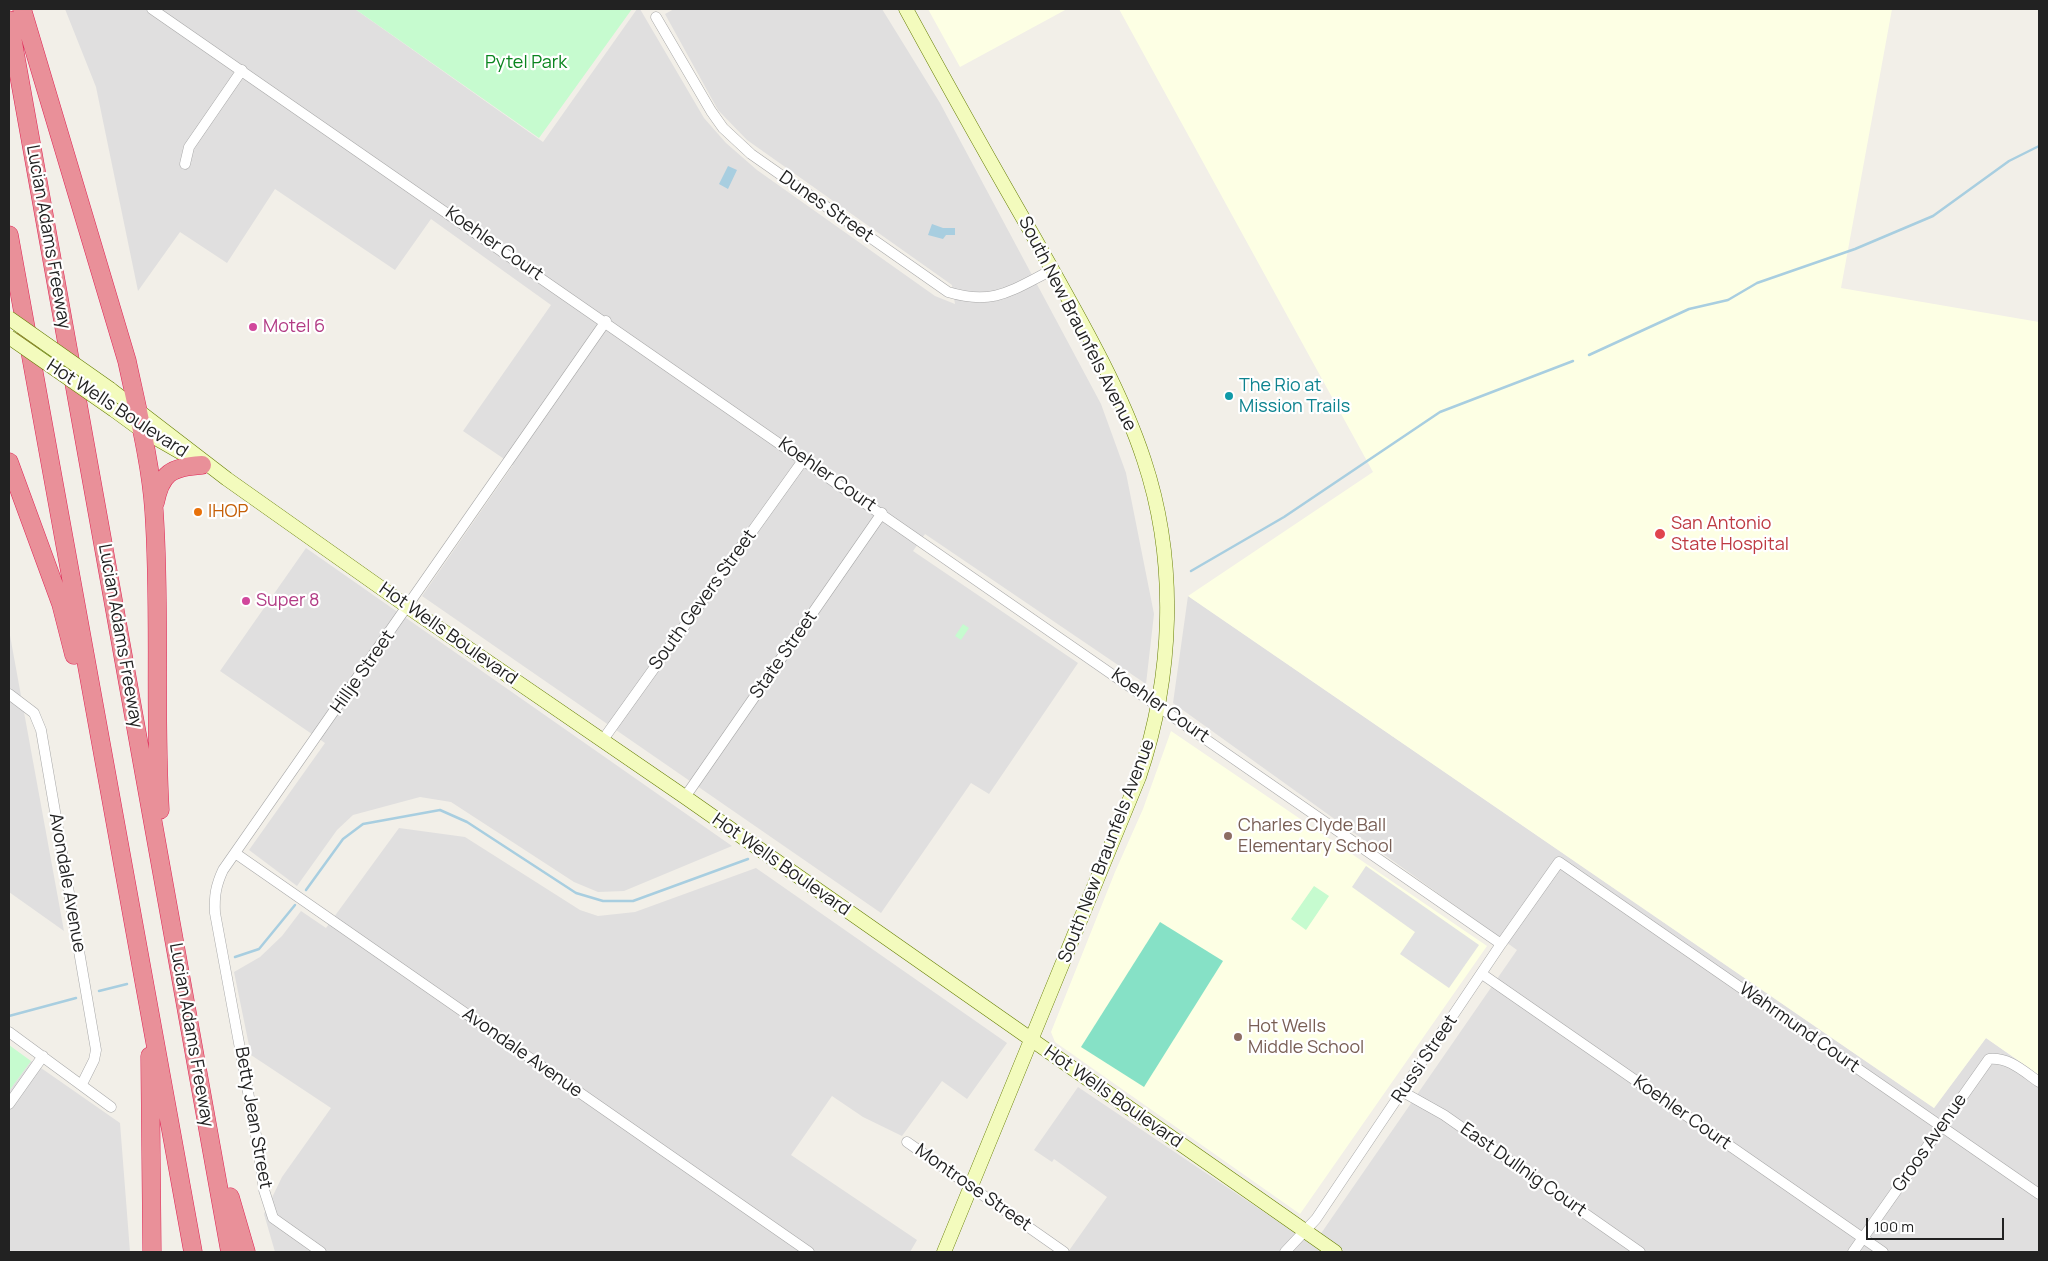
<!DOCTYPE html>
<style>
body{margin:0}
#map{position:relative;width:2048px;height:1261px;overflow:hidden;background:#f2efe8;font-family:Manrope,sans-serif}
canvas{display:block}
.frame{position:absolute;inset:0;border:10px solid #222;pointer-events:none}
.scale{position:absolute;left:1866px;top:1218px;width:138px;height:22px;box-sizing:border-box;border:2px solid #222;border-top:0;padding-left:6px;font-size:15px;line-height:18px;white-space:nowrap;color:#222;-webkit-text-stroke:4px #fff;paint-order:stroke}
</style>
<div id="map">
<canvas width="2048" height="1261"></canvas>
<div class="frame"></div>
<div class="scale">100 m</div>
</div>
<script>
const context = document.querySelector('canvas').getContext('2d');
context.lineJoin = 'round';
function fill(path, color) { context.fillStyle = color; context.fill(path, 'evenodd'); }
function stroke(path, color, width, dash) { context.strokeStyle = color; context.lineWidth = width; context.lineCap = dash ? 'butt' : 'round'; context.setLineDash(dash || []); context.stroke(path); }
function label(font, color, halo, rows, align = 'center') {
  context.font = font + ' Manrope,sans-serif'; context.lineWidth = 4.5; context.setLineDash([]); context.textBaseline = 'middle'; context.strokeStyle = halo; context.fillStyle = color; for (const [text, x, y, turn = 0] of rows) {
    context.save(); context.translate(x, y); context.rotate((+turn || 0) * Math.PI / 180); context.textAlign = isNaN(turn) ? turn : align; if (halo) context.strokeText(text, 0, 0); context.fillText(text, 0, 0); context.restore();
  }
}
const residential = new Path2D(`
 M65,9H355L543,142L637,9H640L704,118L726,143L757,170L935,296L955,304L952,285L747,140L718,110L665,14L674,9H882L940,103L1101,404L1126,473L1154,614L1146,684L925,534L913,551L1078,663L989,794L971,783L881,913L422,596L513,465L463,431L551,305L431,219L395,270L275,189L227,263L180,232L138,291L96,87Z
 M306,548L732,846L624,891L598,892L574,882L451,802L420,797L353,815L337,830L297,886L249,850L325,743L220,671Z
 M1188,596L1934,1108L1986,1038L2039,1075V1252H1068L1107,1197L1054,1159L1052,1162L1034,1150L1078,1087L1313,1245L1517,950L1173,703Z
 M9,630L64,931L9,892Z
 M399,828L465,837L580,910L598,916L635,912L756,868L1007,1043L967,1099L942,1081L902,1136L863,1117L832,1096L791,1155L917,1240L910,1252H275L264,1214L282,1177L331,1108L251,1055L234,972L260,957L282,936L301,911L326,928Z
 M31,1061L120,1123L130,1252H9V1091Z`);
const education = new Path2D(`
 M928,9H1067L960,67Z
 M1119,9H1892L1841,288L2039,322V1075L1986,1038L1934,1108L1188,596L1373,472Z
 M1171,731L1487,946L1300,1214L1055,1042L1051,1032L1115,872L1143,809Z`);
const park = new Path2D(`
 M355,9H632L539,138Z
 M963,624L969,628L961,640L955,636Z
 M1314,886L1329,896L1306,930L1291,919Z
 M9,1045L31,1061L9,1091Z`);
const pitch = new Path2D(`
 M1160,922L1223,961L1144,1087L1081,1047Z`);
const parking = new Path2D(`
 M1366,866L1479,945L1449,988L1400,954L1415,932L1352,887Z`);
const water = new Path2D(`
 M728,166L737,170L728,189L719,184Z
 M932,224L943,228H955V235H946L943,239L928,235Z`);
const stream = new Path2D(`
 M1589,355L1689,309L1728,300L1757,283L1855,249L1933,216L2009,161L2039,146
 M1191,571L1284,517L1440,412L1573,361
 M306,890L343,839L363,824L440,810L467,822L576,893L603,901H633L748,859
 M235,957L259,949L295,905
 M99,991L127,984
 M9,1016L76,998`);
const street = new Path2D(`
 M152,9L1501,944
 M656,17L711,111L723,128L751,154L948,292C994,306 1012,290 1052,270
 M185,164L189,147L242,70
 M9,694L34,713L41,730L96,1050L94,1060L82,1084
 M602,741L804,459
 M685,797L882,513
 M235,853L809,1252
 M1482,974L1883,1252
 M9,1032L111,1107
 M1403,1092L1444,1115L1640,1252
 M9,1104L43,1056
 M907,1142L1064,1252
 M321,1252L273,1218L264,1190L258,1146L215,913C214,896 216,885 223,870L606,321
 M1285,1252L1316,1219L1501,944L1559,862L2039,1194
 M1853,1252L1989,1059C2009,1057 2023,1071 2039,1082`);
const secondary = new Path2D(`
 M906,9C948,86 991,163 1035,239C1074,309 1119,384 1144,460C1178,562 1173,677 1139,777L944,1252
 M110,389L227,479L408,607L685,797L1335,1252
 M114,410L140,429L187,456`);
const highway = new Path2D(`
 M22,9L127,361C137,408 151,464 154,511C161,610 154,710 160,810
 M9,20L230,1252
 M9,235L193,1252
 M9,462L61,604L74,655
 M155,503C161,473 171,467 202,465
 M150,1056L152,1252
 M230,1197L246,1252`);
const secondaryBridge = new Path2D(`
 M9,318L110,389
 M9,337L114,410`);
const markers = [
 [253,327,5,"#d1479c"],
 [1229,396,5,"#0f9aa8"],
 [198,512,5,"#e8710a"],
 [1660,534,6,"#e0444e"],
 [246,601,5,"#d1479c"],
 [1228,836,5,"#8d6e63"],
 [1238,1037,5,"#8d6e63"]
];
const parkNames = [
 ["Pytel Park",526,63]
];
const streetNames = [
 ["Dunes Street",826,207,35],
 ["Lucian Adams Freeway",48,237,80],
 ["Koehler Court",494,244,35],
 ["South New Braunfels Avenue",1077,324,63],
 ["Hot Wells Boulevard",117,409,33],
 ["Koehler Court",827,475,35],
 ["South Gevers Street",703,600,-54],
 ["Hot Wells Boulevard",448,634,35],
 ["Lucian Adams Freeway",120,636,80],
 ["State Street",784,655,-55],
 ["Hillje Street",363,672,-55],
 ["Koehler Court",1160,706,35],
 ["South New Braunfels Avenue",1107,851,-69],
 ["Hot Wells Boulevard",781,865,35],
 ["Avondale Avenue",67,883,80],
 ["Wahrmund Court",1799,1028,35],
 ["Lucian Adams Freeway",191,1035,80],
 ["Avondale Avenue",522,1053,35],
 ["Russi Street",1425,1059,-56],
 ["Hot Wells Boulevard",1113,1097,35],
 ["Koehler Court",1682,1113,35],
 ["Betty Jean Street",253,1118,80],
 ["Groos Avenue",1930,1143,-55],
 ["East Dullnig Court",1523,1170,35],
 ["Montrose Street",973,1188,35]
];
const hotelNames = [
 ["Motel 6",263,327],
 ["Super 8",256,601]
];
const cultureNames = [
 ["The Rio at",1239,386],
 ["Mission Trails",1239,407]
];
const foodNames = [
 ["IHOP",208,512]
];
const healthNames = [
 ["San Antonio",1671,524],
 ["State Hospital",1671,545]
];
const educationNames = [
 ["Charles Clyde Ball",1238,826],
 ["Elementary School",1238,847],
 ["Hot Wells",1248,1027],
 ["Middle School",1248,1048]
];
fill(residential, '#e0dfdf');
fill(education, '#fdffe4');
fill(park, '#c6fbcf');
fill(pitch, '#86e1c6');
fill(parking, '#e2e2e2');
fill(water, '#a8cee0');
stroke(stream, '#a8cee0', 2.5);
stroke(street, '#a9a9a9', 11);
stroke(secondary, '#667e03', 15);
stroke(highway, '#df2656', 19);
stroke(street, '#fff', 10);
stroke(secondary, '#f3fbbd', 14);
stroke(highway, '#e99099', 18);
stroke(secondaryBridge, '#667e03', 15, []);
stroke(secondaryBridge, '#f3fbbd', 14);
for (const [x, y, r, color] of markers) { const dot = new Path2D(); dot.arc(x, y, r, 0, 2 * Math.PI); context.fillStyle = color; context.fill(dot); stroke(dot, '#fff', 2); }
label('18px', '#0a851f', '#fff', parkNames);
label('18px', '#222', '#fff', streetNames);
label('18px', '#b23c85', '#fff', hotelNames, 'left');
label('18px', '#0d838f', '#fff', cultureNames, 'left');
label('18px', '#c56008', '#fff', foodNames, 'left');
label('18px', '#be3a42', '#fff', healthNames, 'left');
label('18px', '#785e54', '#fff', educationNames, 'left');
</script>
